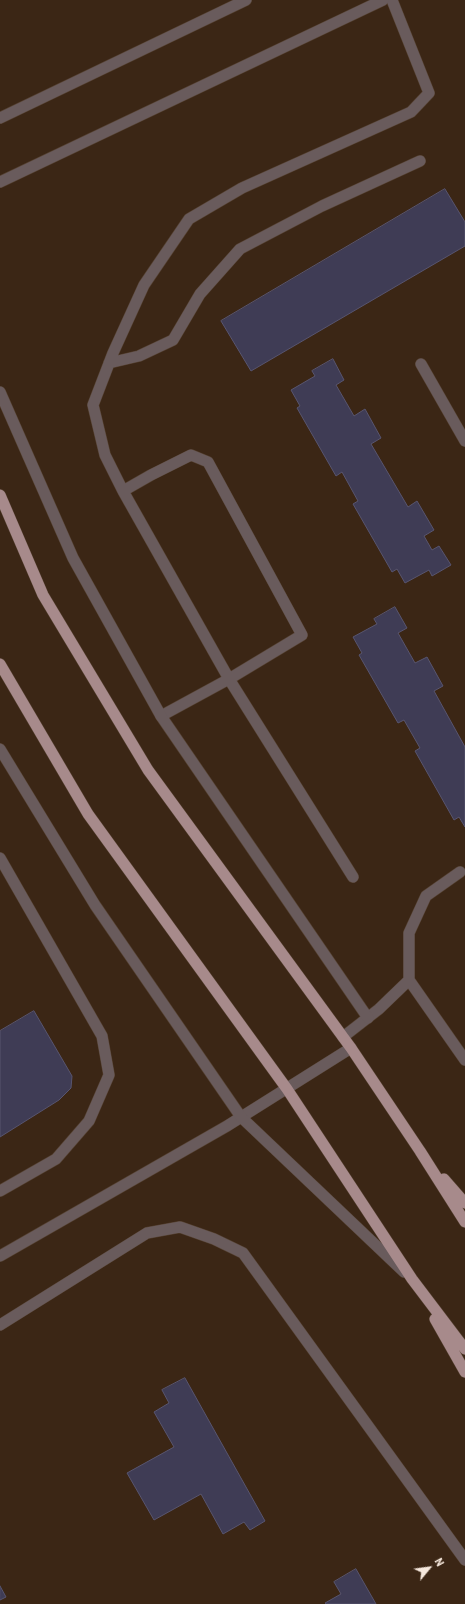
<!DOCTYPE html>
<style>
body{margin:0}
#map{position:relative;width:465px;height:1604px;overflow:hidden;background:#3b2615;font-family:Barlow,sans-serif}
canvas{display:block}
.north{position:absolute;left:409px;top:1548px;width:40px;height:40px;-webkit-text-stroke:3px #3b2615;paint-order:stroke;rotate:61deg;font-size:11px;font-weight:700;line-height:16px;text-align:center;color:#f6e8dd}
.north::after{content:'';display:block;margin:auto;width:14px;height:18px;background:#f6e8dd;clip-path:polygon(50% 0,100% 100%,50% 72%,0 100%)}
</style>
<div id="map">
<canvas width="465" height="1604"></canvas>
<div class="north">N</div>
</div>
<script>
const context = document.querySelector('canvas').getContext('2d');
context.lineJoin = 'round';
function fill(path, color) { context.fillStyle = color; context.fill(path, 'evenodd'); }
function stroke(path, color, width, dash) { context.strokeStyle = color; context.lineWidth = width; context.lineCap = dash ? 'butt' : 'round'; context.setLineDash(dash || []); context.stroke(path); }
const building = new Path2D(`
 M445,189L465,222V246L251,371L221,321Z
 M333,359L344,380L336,385L354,416L365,409L381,438L371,444L408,507L417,501L434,530L424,536L432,550L439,546L451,565L432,576L429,570L405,583L397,569L392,572L353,504L358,501L342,472L336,476L297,408L300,406L291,390L315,376L312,371Z
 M395,607L407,628L398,633L415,663L427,657L443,686L434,691L465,747V827L459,817L454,820L415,751L420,748L404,720L398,723L359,655L362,653L353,637L377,624L374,619Z
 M34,1011L72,1076L71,1088L59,1100L0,1137V1031Z
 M185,1378L265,1521L250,1530L244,1522L223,1534L201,1494L154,1520L127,1473L174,1447L154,1412L169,1403L162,1390Z
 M356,1569L376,1604H326L325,1603L341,1594L334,1582Z
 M0,1586L6,1597L0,1600Z`);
const service = new Path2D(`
 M109,363L139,356L173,340L200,294L240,249L322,206L420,161
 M421,364L465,441
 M191,455L208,462L302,635L229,679L123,491L151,475Z
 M123,491L105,455L93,405L113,353L144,285L189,219L242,188L411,112L429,93L392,0
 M161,716L229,679L353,877
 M0,858L102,1036L109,1075L89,1121L56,1159L0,1191
 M409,980V933L426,896L460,872
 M343,1037L379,1009L409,980L465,1060
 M0,1325L147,1233L180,1227L214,1239L243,1253L465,1560`);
const minor = new Path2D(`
 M0,1256L227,1126L351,1048`);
const tertiary = new Path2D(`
 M0,118L246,0
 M0,182L383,0
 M0,392L73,558L161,716L368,1018
 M0,749L95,905L241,1117L404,1272`);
const primary = new Path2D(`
 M0,495L43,595L148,770L351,1048L420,1151L465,1222
 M0,664L88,814L287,1089L412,1279L465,1349
 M444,1179L465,1203
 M435,1319L465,1372`);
fill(building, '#3f3c55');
stroke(building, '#58556f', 1);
stroke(service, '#554131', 12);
stroke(minor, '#554131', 12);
stroke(tertiary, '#554131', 12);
stroke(primary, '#554131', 12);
stroke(service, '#695b5c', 11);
stroke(minor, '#695b5c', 11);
stroke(tertiary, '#695b5c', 11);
stroke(primary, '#a78a8b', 11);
</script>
